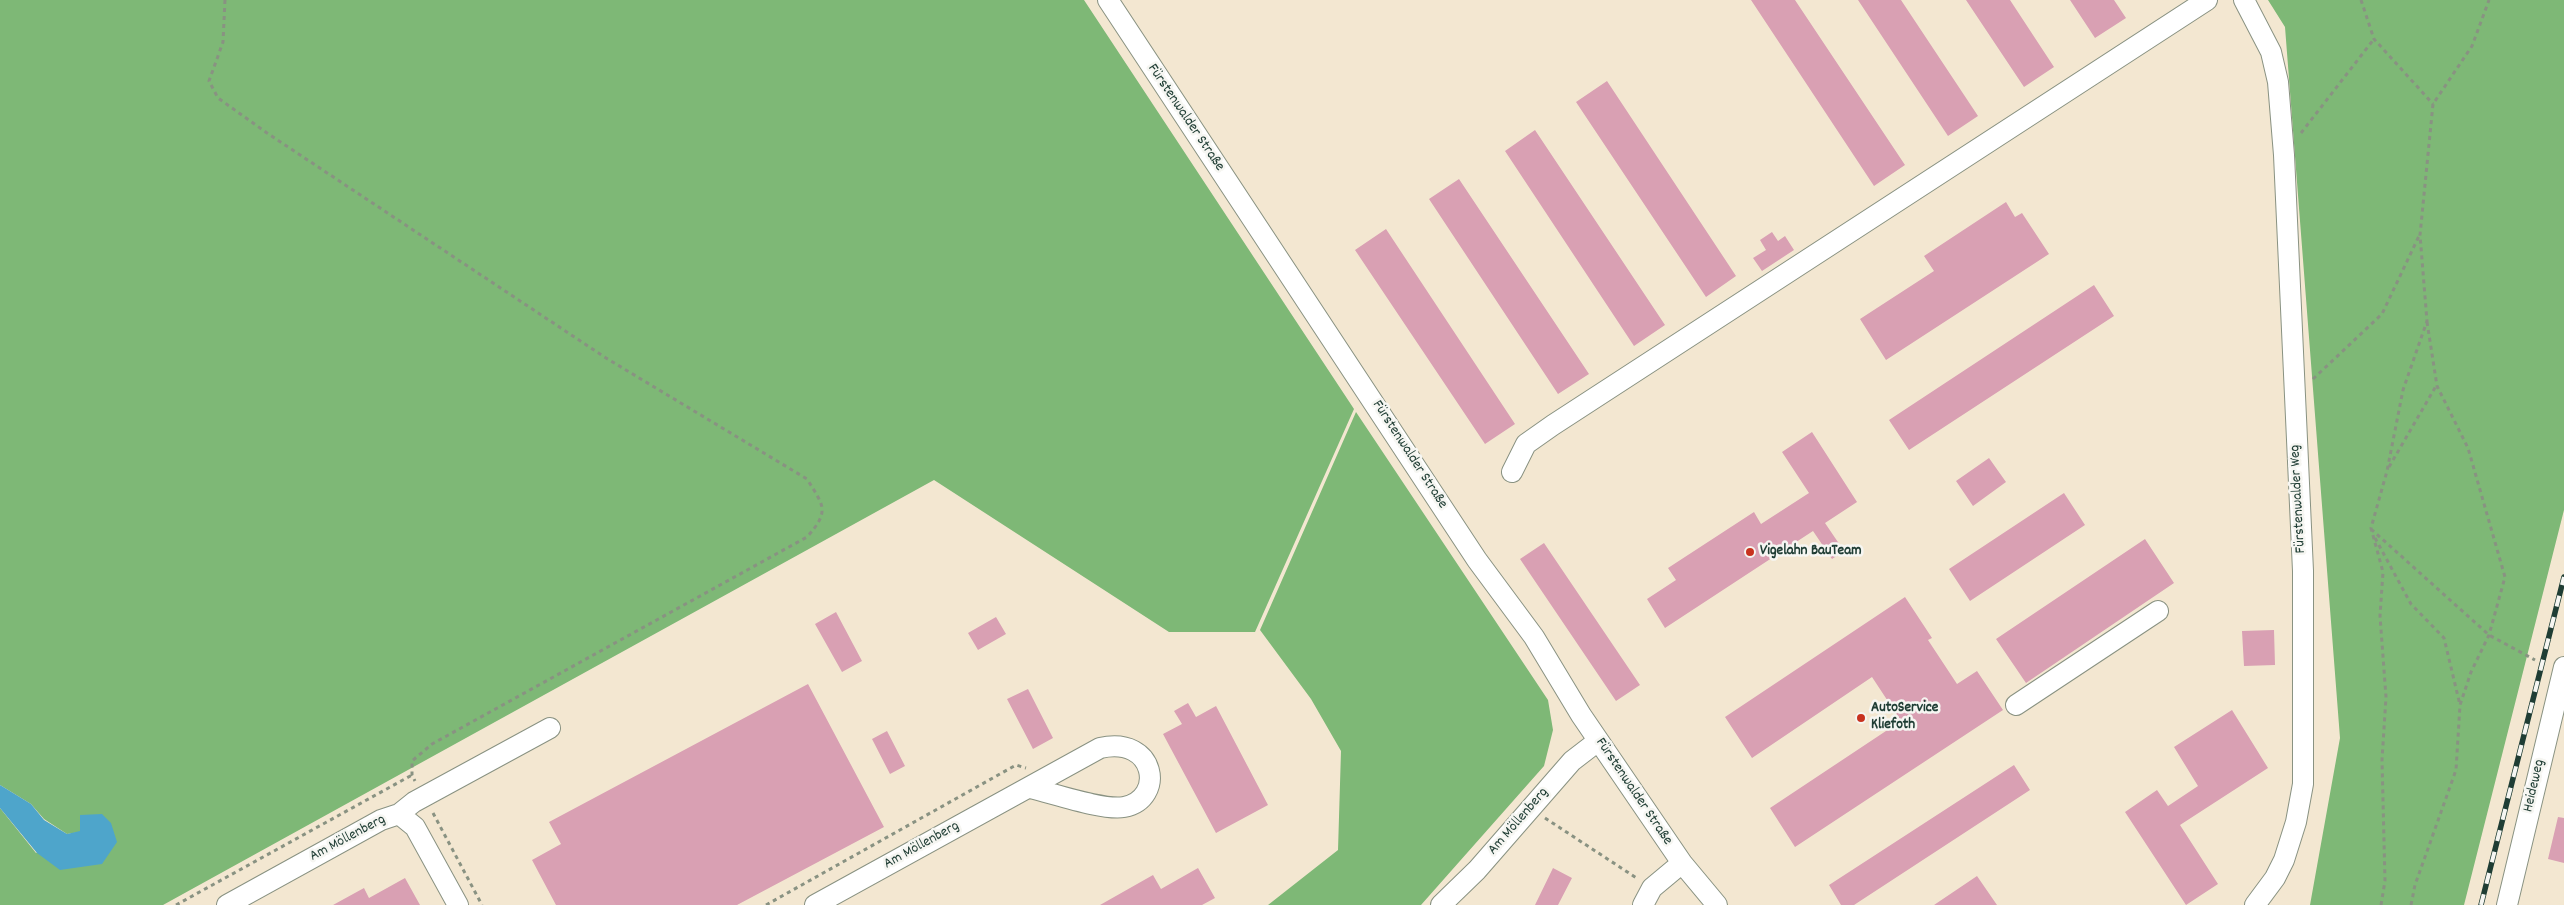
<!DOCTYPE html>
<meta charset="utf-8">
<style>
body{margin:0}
canvas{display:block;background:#f3e7d1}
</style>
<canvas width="2564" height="905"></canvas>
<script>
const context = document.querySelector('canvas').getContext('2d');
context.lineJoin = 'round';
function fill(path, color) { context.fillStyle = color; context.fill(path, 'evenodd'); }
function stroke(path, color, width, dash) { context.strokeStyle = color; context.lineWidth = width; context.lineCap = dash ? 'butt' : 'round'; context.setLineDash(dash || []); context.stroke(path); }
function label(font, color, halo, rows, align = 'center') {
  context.font = font + ' Dekko,sans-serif'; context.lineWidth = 5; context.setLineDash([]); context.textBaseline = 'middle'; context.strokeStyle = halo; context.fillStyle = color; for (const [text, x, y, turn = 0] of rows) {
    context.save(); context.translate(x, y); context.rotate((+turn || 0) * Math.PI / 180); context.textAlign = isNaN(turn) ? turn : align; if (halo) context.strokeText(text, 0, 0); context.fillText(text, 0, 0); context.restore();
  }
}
const forest = new Path2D(`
 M0,0H1084L1354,409L1255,632H1169L934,480L163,905H0V808L36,853L80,832L67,834L44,819L31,804L0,785Z
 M2268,0H2564V510L2464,905H2310L2340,738L2285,27Z
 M1356,412L1548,700L1553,730L1544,766L1421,905H1268L1338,850L1341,751L1311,699L1260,630Z`);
const water = new Path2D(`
 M0,785L31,804L44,820L67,834L80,831V815L102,814L111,823L117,842L102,864L60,870L37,853L0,808Z`);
const building = new Path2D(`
 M1751,0H1795L1905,165L1874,186Z
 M1858,0H1901L1978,116L1948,136Z
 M1966,0H2010L2054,67L2024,87Z
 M2070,0H2114L2126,18L2095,38Z
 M1607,81L1736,276L1706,297L1576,102Z
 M1535,130L1665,325L1634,346L1505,151Z
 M1459,179L1589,374L1558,394L1429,199Z
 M2006,202L2015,217L2022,213L2049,254L1886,360L1860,319L1934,271L1924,256Z
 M1386,229L1515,424L1485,444L1355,250Z
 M1772,232L1778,241L1785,236L1794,250L1762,271L1753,258L1766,250L1760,240Z
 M2094,285L2114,316L1909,450L1889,420Z
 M1812,432L1857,502L1825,523L1844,551L1832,559L1813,531L1665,628L1647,599L1676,580L1668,568L1754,512L1761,524L1809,493L1782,452Z
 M1989,458L2006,482L1973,506L1956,481Z
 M2064,493L2085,525L1970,601L1949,569Z
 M2145,539L2174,583L2026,683L1996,639Z
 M1544,543L1640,685L1616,701L1520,559Z
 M1905,597L1932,638L1928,640L1957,684L1977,671L2003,710L1795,847L1770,808L1901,721L1872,677L1752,758L1725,717Z
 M836,612L862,661L842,672L815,624Z
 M996,617L1006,634L978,650L968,633Z
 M2274,630L2275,665L2244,666L2242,631Z
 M808,684L884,827L737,905H556L532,860L561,844L549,822Z
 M1028,689L1053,738L1033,749L1007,699Z
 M1188,703L1196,717L1216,706L1268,805L1216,833L1163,734L1182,724L1174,711Z
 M2232,710L2268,768L2180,825L2218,884L2186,905L2125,812L2157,790L2168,806L2198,786L2174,747Z
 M887,731L905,766L890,774L872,739Z
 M2014,765L2030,790L1854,905H1841L1829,885Z
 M2558,817L2564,818V863L2548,859Z
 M1198,868L1215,898L1202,905H1100L1153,875L1161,889Z
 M1553,868L1572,878L1558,905H1535Z
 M1977,876L1997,905H1934Z
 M405,878L420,905H333L364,888L369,898Z`);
const path = new Path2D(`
 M225,0L223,42L209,81L218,98L267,133L606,358L807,479C824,506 830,511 807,537L432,744L412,761V775L415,781
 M2361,0L2374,39L2433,104
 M2301,133L2374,39
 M2313,379L2382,314L2419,236
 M2389,467L2436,386
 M2371,529L2489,635L2535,660
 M2375,538L2411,604L2444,638L2460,705
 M433,813L482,905
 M1545,818L1638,879
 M176,905L412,775
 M766,905L1016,765L1026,768
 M2381,905L2385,881L2382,760L2386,697L2380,616L2383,572L2371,528L2387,471L2403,390L2427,321L2420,235L2433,104L2472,46L2489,0
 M2411,905L2415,885L2456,770L2460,705L2471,672L2489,635L2505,577L2468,448L2437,386L2427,322`);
const minor = new Path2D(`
 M1108,0L1477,560L1534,637L1581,715L1682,863L1717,905
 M2244,0L2271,52L2278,82L2284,155L2303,571V784L2296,822L2284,860L2275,878L2255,905
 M1512,472L1526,444L1553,425L2207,0
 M2016,705L2158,611
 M399,814L414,802L550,728
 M227,905L381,820L399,814L415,827L458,905
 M815,905L1100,748C1156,735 1166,799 1124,807C1104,811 1052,793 1030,788
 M1441,905L1477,870L1572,761L1598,741
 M1643,905L1652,888L1682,863
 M2507,905L2564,667`);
const rail = new Path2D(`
 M2481,905L2564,577`);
const markers = [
 [1750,552,5,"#c8321e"],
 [1861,718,5,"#c8321e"]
];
const streetNames = [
 ["Fürstenwalder Straße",1185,118,56],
 ["Fürstenwalder Straße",1409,455,57],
 ["Fürstenwalder Weg",2299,499,-93],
 ["Heideweg",2535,786,-77],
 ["Fürstenwalder Straße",1633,792,56],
 ["Am Möllenberg",1519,822,-49],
 ["Am Möllenberg",348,839,-28],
 ["Am Möllenberg",922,846,-29]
];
const poiNames = [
 ["Vigelahn BauTeam",1760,552],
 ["AutoService",1871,709],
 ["Kliefoth",1871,726]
];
fill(forest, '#7eb876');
fill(water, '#4ea5cb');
fill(building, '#d9a0b3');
stroke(minor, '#899282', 22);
stroke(path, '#899282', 3, [4, 4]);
stroke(minor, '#fff', 20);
stroke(rail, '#1f3d34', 5.5);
stroke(rail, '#f6f6f2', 4, [11]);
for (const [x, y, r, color] of markers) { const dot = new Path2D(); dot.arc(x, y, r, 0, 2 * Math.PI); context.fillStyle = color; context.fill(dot); stroke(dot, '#f6f6f2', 2); }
label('15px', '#1f3d34', '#f6f6f2', streetNames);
label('bold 15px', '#1f3d34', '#f6f6f2', poiNames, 'left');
</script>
